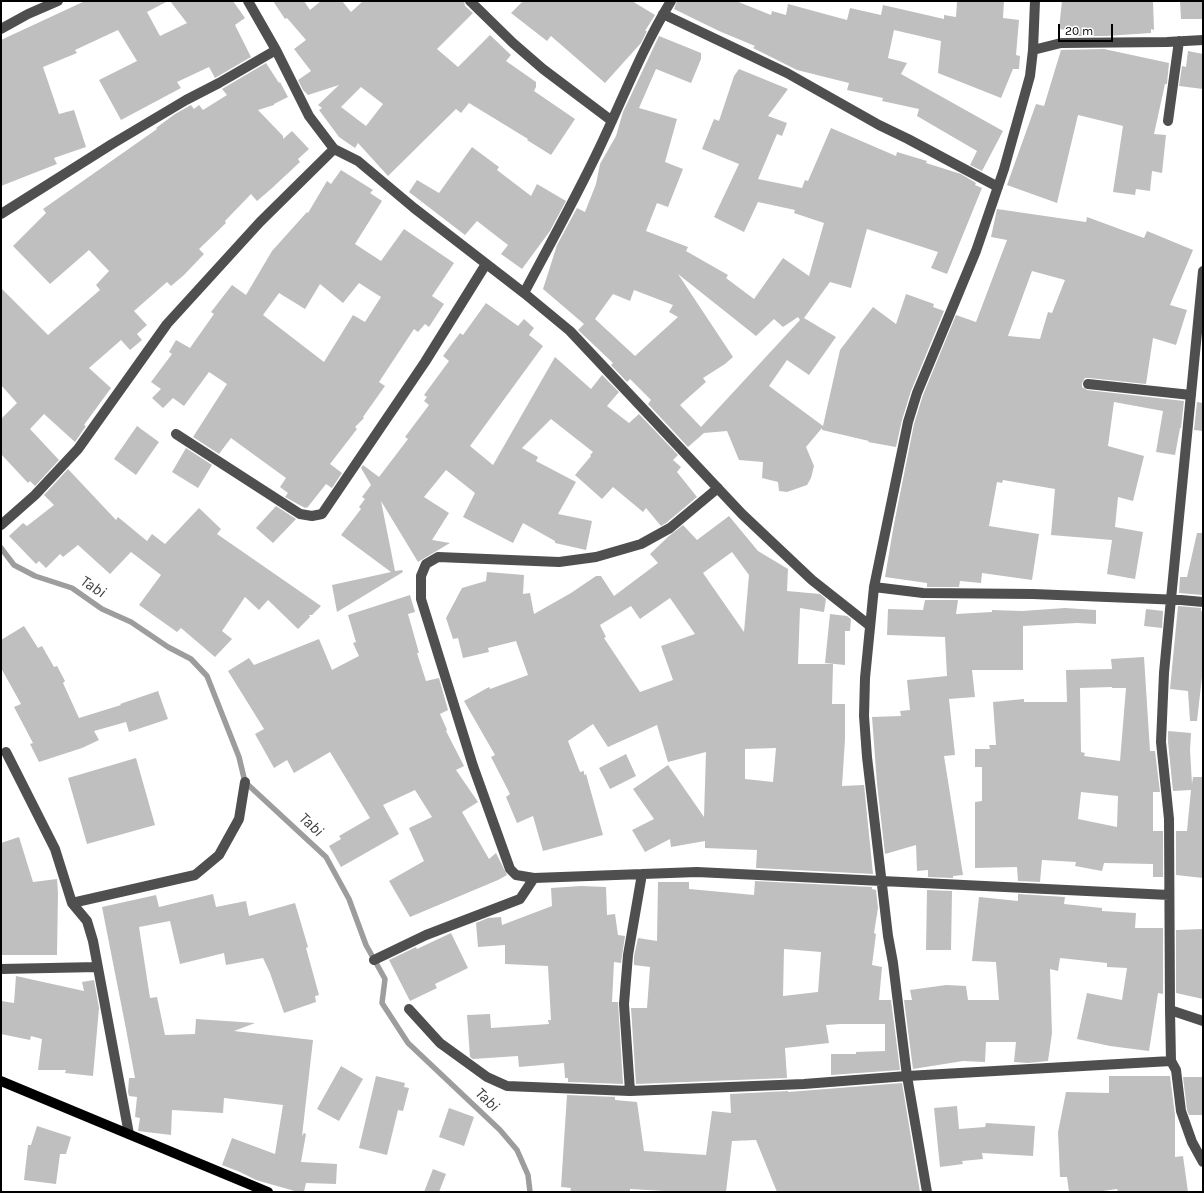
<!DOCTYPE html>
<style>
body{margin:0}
#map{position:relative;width:1204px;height:1193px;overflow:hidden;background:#fff;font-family:Karla,sans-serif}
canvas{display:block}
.frame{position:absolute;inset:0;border:2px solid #000;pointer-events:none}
.scale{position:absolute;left:1058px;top:24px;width:55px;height:18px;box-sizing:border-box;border:2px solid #000;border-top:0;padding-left:5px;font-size:12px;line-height:14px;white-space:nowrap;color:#000;-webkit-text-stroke:3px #fff;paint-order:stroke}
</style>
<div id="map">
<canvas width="1204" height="1193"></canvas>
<div class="frame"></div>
<div class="scale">20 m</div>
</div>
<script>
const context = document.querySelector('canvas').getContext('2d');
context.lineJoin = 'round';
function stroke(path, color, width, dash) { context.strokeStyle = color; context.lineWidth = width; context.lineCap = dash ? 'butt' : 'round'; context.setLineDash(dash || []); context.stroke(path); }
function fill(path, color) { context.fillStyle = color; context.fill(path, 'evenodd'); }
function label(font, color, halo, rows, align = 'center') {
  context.font = font + ' Karla,sans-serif'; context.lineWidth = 3; context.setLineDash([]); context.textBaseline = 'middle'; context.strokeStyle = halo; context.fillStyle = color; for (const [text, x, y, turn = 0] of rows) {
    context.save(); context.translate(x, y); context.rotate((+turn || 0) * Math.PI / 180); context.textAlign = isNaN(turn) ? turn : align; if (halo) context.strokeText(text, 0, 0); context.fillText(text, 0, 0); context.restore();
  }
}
const stream = new Path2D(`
 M1,548L14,565L35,576L72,588L102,609L131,622L168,647L191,659L207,676L239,757L245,782L326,857L349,899L366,945L385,979L382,1003L408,1043L500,1130L517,1150L528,1175L530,1192`);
const building = new Path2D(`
 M85,1H168L147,12L160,36L187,23L170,1H233L245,18L235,25L251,57L215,78L209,67L177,82L181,88L121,120L99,80L137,61L118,30L75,50L77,53L43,67L59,114L74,110L86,147L54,158L57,164L1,186V40Z
 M273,1H304L310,10L321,1H342L351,12L363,1H464L465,6L473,13L437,49L458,67L490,35L511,55L506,61L536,82V87L534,91L575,119L551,155L527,140L528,139L469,103L461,113L456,109L388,176L358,143L355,148L339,137L319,110L322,108L318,105L339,85L308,95L303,90L298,80L311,71L294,49L306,40L287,18L285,19ZM361,87L383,104L366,126L341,107Z
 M523,1H632L655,15L645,31H647L641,43L605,83L551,36L547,41L511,13Z
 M677,1H736L771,15L772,11L786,15L788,4L847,20L850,8L881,15L883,5L944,19V15L956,17L957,1H1004L1003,18L1019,20L1016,55L1020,56L1019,69H1013L1001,98L938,73L941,41L894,30L888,58L907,63L901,74L1003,131L982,171L970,165L977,151L917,116L919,109L882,101L883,98L847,90L849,83L797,70L753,48L755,46L719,31L674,9Z
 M1062,1H1153L1154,30L1151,29V33L1106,36H1065L1067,30L1059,29Z
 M1180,1H1203V19H1181Z
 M659,36L701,53V59L691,83L656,69L639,108L677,119L665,162L683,169L668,207L657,203L646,231L688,247L686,251L728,275L726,278L754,299L783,258L809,276L824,223L794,213L795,210L758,202L744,232L714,217L739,164L702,149L714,119L719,121L734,76L739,69L788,89L768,116L787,123L782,136L777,134L758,179L802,188L805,180L808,181L831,128L896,156L897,152L927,161L926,163L961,174L976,183L975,185L982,188L947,274L931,268L938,252L867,229L851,288L830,282L804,318L836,337L809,375L787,360L769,386L823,426L840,350L873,307L896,324L906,294L934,304L933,307L944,311L911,391L902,420L896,447L868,442L869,441L822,430V428L806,447L814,466L811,478L807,485L787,492L779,491L778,482L762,478L763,462L739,460L727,431L704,433L688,447L648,404L651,400L630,379L627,382L611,365L613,363L578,330L584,324L543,289L557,245L577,208L585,212L596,184L600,164L616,136L623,112ZM678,274L756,336L774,319L783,327L798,317L800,320L701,427L680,405L706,382L703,378L725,364L733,357ZM634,290L673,305L669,312L678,317L635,356L595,319L613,294L630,301Z
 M1104,49L1169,63L1167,84H1165L1154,134L1166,135L1162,173L1152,171L1150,191L1136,189L1135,195L1113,192L1123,126L1078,115L1057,203L1007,185L1036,104L1044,106L1061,50Z
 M1188,51L1203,54V89L1179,86L1182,66L1186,67Z
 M266,63L279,83L280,82L288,97L274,104V105L258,110L283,136V139L292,131L309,149L298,159L300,162L271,189L257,201L251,194L225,221L226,223L199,249L204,254L184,275L171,286L167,282L134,311L147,325L137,334L142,340L130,350L121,340L89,368L111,388L84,425L86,426L75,442L44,414L30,429L59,460L35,486L30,481L28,483L1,454V419L17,403L1,385V288L48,335L100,290L96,285L109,271L89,250L50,284L13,246L46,213L43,209L157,129L156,128L175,114L191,105L194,109L199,105L203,110L227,95L222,89Z
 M472,147L499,167L497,170L531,196L537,184L566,201L550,231L522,269L501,254L508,245L477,221L465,235L409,192L417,180L439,193Z
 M341,170L373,190L370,193L382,201L355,244L381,261L404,229L454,263L432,296L444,304L429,327L425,324L418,332L414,329L379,382L385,386L363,417L364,418L355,427L357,429L330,464L342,473L332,488L326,484L307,508L306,507L305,508L285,497L288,493L280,487L286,478L231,438L219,454L193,437L227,384L209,372L184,406L173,398L163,408L152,398L161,389L151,382L172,354L169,352L176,340L190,348L214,314L211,312L232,285L246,295L272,251L307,212L308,213L327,181L331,184ZM359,283L381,297L365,322L353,315L324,362L263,315L279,293L305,309L320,284L343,303Z
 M997,209L1086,222L1087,217L1144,238L1147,231L1193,250L1170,305L1187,310L1176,345L1153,338L1146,384L1089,378H1085L1082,383V387L1087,390L1184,401L1181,428H1180L1175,455L1156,452L1163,411L1114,402L1108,446L1144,456L1133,501L1118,497L1115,527L1143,532L1135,579L1107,574L1112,540L1051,535L1055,489L1003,480L1002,483L997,482L989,526L1039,534L1032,580L982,573L981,583L960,581L959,587H927V583L885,577L894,524L914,424L923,395L956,315L976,322L1007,240L991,237ZM1032,271L1065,280L1052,313L1048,312L1040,339L1008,336Z
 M486,303L518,326L524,319L534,328L529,335L543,346L470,446L493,465L555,357L591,389L602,375L619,392L607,406L629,423L639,414L678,455L673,460L681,467L677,472L697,497L666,523L661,526L646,508L643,512L613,487L602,499L575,475L591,456L590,455L593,452L551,419L522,448L538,457L536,461L576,482L558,514L592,521L586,550L555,543V541L523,523L513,543L463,517L475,493L446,470L424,497L449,513L432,540L450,543L418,562L381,501L395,571L402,570L403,572L337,612L332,585L391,572L341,535L361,509L359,507L365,499L362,497L371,485L361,468L363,465L379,477L408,439L405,437L429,405L424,401L427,397L424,395L449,361L443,356L460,333L463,335Z
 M1197,402L1203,403V431L1194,430Z
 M137,426L159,442L136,475L114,459Z
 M186,448L212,465L198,488L172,472Z
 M68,469L116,520L118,517L147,541L152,534L165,544L199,508L221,529L217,534L321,606L312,615H309L310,617L298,629L268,600L259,610L245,597L222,631L232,639L215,657L181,628L177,632L139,605L161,575L131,552L110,574L78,545L63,557L60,554L46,568L39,561L36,564L9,536L23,523L27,526L54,505L44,495Z
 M276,506L296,519L273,543L256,528Z
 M729,516L758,551L788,569L787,591L820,594L826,599L824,612L800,608L798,664H833L832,704H845V739L842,786L864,785L873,874L756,868L757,850L705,848V841L671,847L670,839L645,852L632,830L654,819L633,789L668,765L704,817L706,752L668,762L657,725L608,747L593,724L568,741L580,772L584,771V775L586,774L603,835L543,851L533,816L517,823L506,797L510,794L491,757L495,755L464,701L489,687L490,689L528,675L516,641L488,648L489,652L463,658L458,638L453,639L446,618L462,588L486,581L487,572L524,575L523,594L530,593L534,614L571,593L596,576H601L614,596L658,563L650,554L669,536L683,525L697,540ZM732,552L749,575L744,632L703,573ZM670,598L695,634L661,646L673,680L640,692L604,638L606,637L600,625L631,606L640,619ZM776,748L773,782L745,779V749Z
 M1197,533H1203L1202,595L1179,593L1180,577H1187Z
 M410,595L415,612L408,614L419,653H417L426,681L439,678L448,710L440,714L447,730L446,731L464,766L456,770L478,802L462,812L489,859L496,853L507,875L498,880L410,917L389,881L424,861L409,828L432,817L415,790L383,805L399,834L341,867L329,846L341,839L339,836L370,818L330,752L294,773L287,760L274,768L255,734L264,729L228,671L249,658L254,665L319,639L332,670L359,656L353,643L356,642L348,615Z
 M925,600H958L956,614L992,612V610L1022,611L1065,608L1096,610V624L1077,623L1023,626V670H972L975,697L949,699L955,755L944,756L963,875L953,876V878L928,877V870L917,871L916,845L885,854L877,784L872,717L901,716L900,711L910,710L907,680L947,676L945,637L887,635L888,609L923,610Z
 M1178,606L1201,608V611H1203V668L1197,721H1190L1188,691L1170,689Z
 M1146,609L1163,611L1162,628L1144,626Z
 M830,614L847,616L851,619L850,631H845V665L825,663Z
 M24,626L38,648L42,646L54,667L57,666L65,681L63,683L79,718L121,705L120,704L158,691L168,719L129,732L126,722L94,731L99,740L82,748L39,762L30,744L33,743L14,707L21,704L1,668V640Z
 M1144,657L1150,751H1155L1160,792H1153V831H1163V877H1153V864L1104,863L1102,871L1075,866L1076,862L1042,860L1040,882L1018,881L1017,867L975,868V802L982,801V767H975V749H990L989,745H996L993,702L1024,699V702H1067L1066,670L1112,669L1111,659ZM1112,687V688H1126L1120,761L1084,756L1085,753L1081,752L1080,688ZM1081,792L1118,796L1117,827L1078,819Z
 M1168,731L1191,733L1190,750L1192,784L1193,777H1203V878L1176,875V831H1187L1191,790L1173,791L1168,742Z
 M626,754L636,776L610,789L599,768Z
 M136,758L155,825L87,844L68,778Z
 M19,837L33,882L57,879L58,893L57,955H1V843Z
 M755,881L872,887V889L876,890L878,908L874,933L876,934L872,965L882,967L879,1000H891L900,1070L831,1075V1054H856V1052L885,1051V1024H840L826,1025L829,1043L785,1048L787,1078L636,1084L631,1008H647L650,967L634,965V956L638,938L657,941L658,882H689V889L754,895ZM784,949L821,952L818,992L783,996Z
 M581,886L606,887L607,915L615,914L618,935L625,936L621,963L614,962L612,1002H618L623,1084L568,1082V1078H565L564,1063L519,1067L518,1056L473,1059L470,1057L467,1015L490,1014L491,1028L549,1024L548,1020H551L548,966L505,964V945L478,947L476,923L488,918L501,917L502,925L552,906L551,888Z
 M927,890L952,891L951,950H926Z
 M213,894L216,907L246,901L249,916L295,903L308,947L306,948L319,995L315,996L316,1002L284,1013L270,973L263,958L226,965L224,953L180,964L170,921L139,927L150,998L157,997L165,1035L195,1034L196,1019L255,1023L234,1031L313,1040L302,1136L304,1133L306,1134L301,1162L337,1164L336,1184L306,1183L304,1192H298L256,1180L240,1172L222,1165L232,1138L275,1154L283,1105L224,1098L223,1113L172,1110L171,1135L138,1131L140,1118L135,1117L137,1097L129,1096L128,1092L129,1078H135L126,1029L102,907L156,895L159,907Z
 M1018,894L1065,897L1064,904L1102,908V911L1136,913L1135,928H1163V994L1158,993L1149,1051L1110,1046L1077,1039L1087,993L1122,1000L1127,968L1107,967V963L1060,958L1058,971L1050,969L1052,1033L1048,1061L1028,1063L1014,1062L1016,1042H986L985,1062L963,1061L913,1069L904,1000H912L910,990L946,985L966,986L968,1000H999L996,962L972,961L979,897L1018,901Z
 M1203,929V999L1176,993V930Z
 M451,933L468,968L435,984L437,988L410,1001L389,960L416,947L417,949Z
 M16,976L84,991L82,982L94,980L99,1008L93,1076L65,1073L66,1070H38L42,1039L31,1036L30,1040L1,1034V1001L14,1003Z
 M341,1066L363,1079L339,1121L317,1109Z
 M376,1076L405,1083L404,1087L409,1088L403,1111L398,1110L387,1155L359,1148Z
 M1109,1076H1170L1175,1115V1157L1183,1156L1188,1192H1118L1117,1189L1096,1192H1069L1067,1177H1060L1058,1132L1066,1092L1109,1093Z
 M1183,1077H1203V1115H1189L1187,1110Z
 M902,1083L920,1192H777L756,1140L732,1141L726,1192H681L630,1189V1192H570L571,1188L561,1187L567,1095L617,1097H615V1100L637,1102L644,1151L706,1155L712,1111L731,1113L730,1094L788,1091V1092Z
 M957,1106L959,1129L985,1127L986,1123L1035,1126L1033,1156L982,1153L983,1159L962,1161L963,1164L940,1167L934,1108Z
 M449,1108L474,1117L464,1146L439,1137Z
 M37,1126L71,1137L66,1154H60L56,1184L24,1180L28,1145H31Z
 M433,1169L446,1174L439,1192H424Z`);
const minor = new Path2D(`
 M248,1L276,50L309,116L334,149L358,161L414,208L524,293L570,331L742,514L812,580L869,625
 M470,1L513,43L543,69L612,121
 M663,14L787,73L879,125L908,139L998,187
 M1,29L28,14L58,1
 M1033,50L1061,43L1167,42L1203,40
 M1168,121L1179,41
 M1,214L112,144L186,100L219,83L276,50
 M1203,271L1171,599L1164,673L1161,742L1169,819L1170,1010L1171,1061L1176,1070L1181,1111L1192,1142L1203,1162
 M524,293C549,246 575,199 598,151C622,101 642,48 671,1
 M1088,384L1191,395
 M176,434L300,514L312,516L322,514L425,362L486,264
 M718,488L670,528L641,544L596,557L559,562L438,557L426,564L421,576V599L473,766L510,869L516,875L534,878L697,872L1169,895
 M1,525L35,495L78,449L167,324L260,222L334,149
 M874,587L923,593L1033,594L1181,600L1203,602
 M6,752L55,849L72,903L87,921L93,941L129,1134
 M72,903L195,875L219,855L239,819L245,782
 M374,960L426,935L520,899L534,878
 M1,969L98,967
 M409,1009L440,1043L487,1077L507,1086L630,1091L804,1084L907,1076L1171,1061
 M1170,1010L1203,1021
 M630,1091L624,1004L628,955L642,874
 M927,1192L907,1076L893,963L888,936L867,757L864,716L865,678L874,587L908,422L917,393L976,251L1004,169L1030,76L1033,50L1035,1`);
const major = new Path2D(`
 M1,1081L268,1192`);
const waterNames = [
 ["Tabi",93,587,33],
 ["Tabi",311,825,43],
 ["Tabi",487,1100,44]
];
stroke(stream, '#9d9d9d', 5.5);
fill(building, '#bfbfbf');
stroke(minor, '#4f4f4f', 10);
stroke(major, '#000', 10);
label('italic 16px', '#3e3e3e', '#fff', waterNames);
</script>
